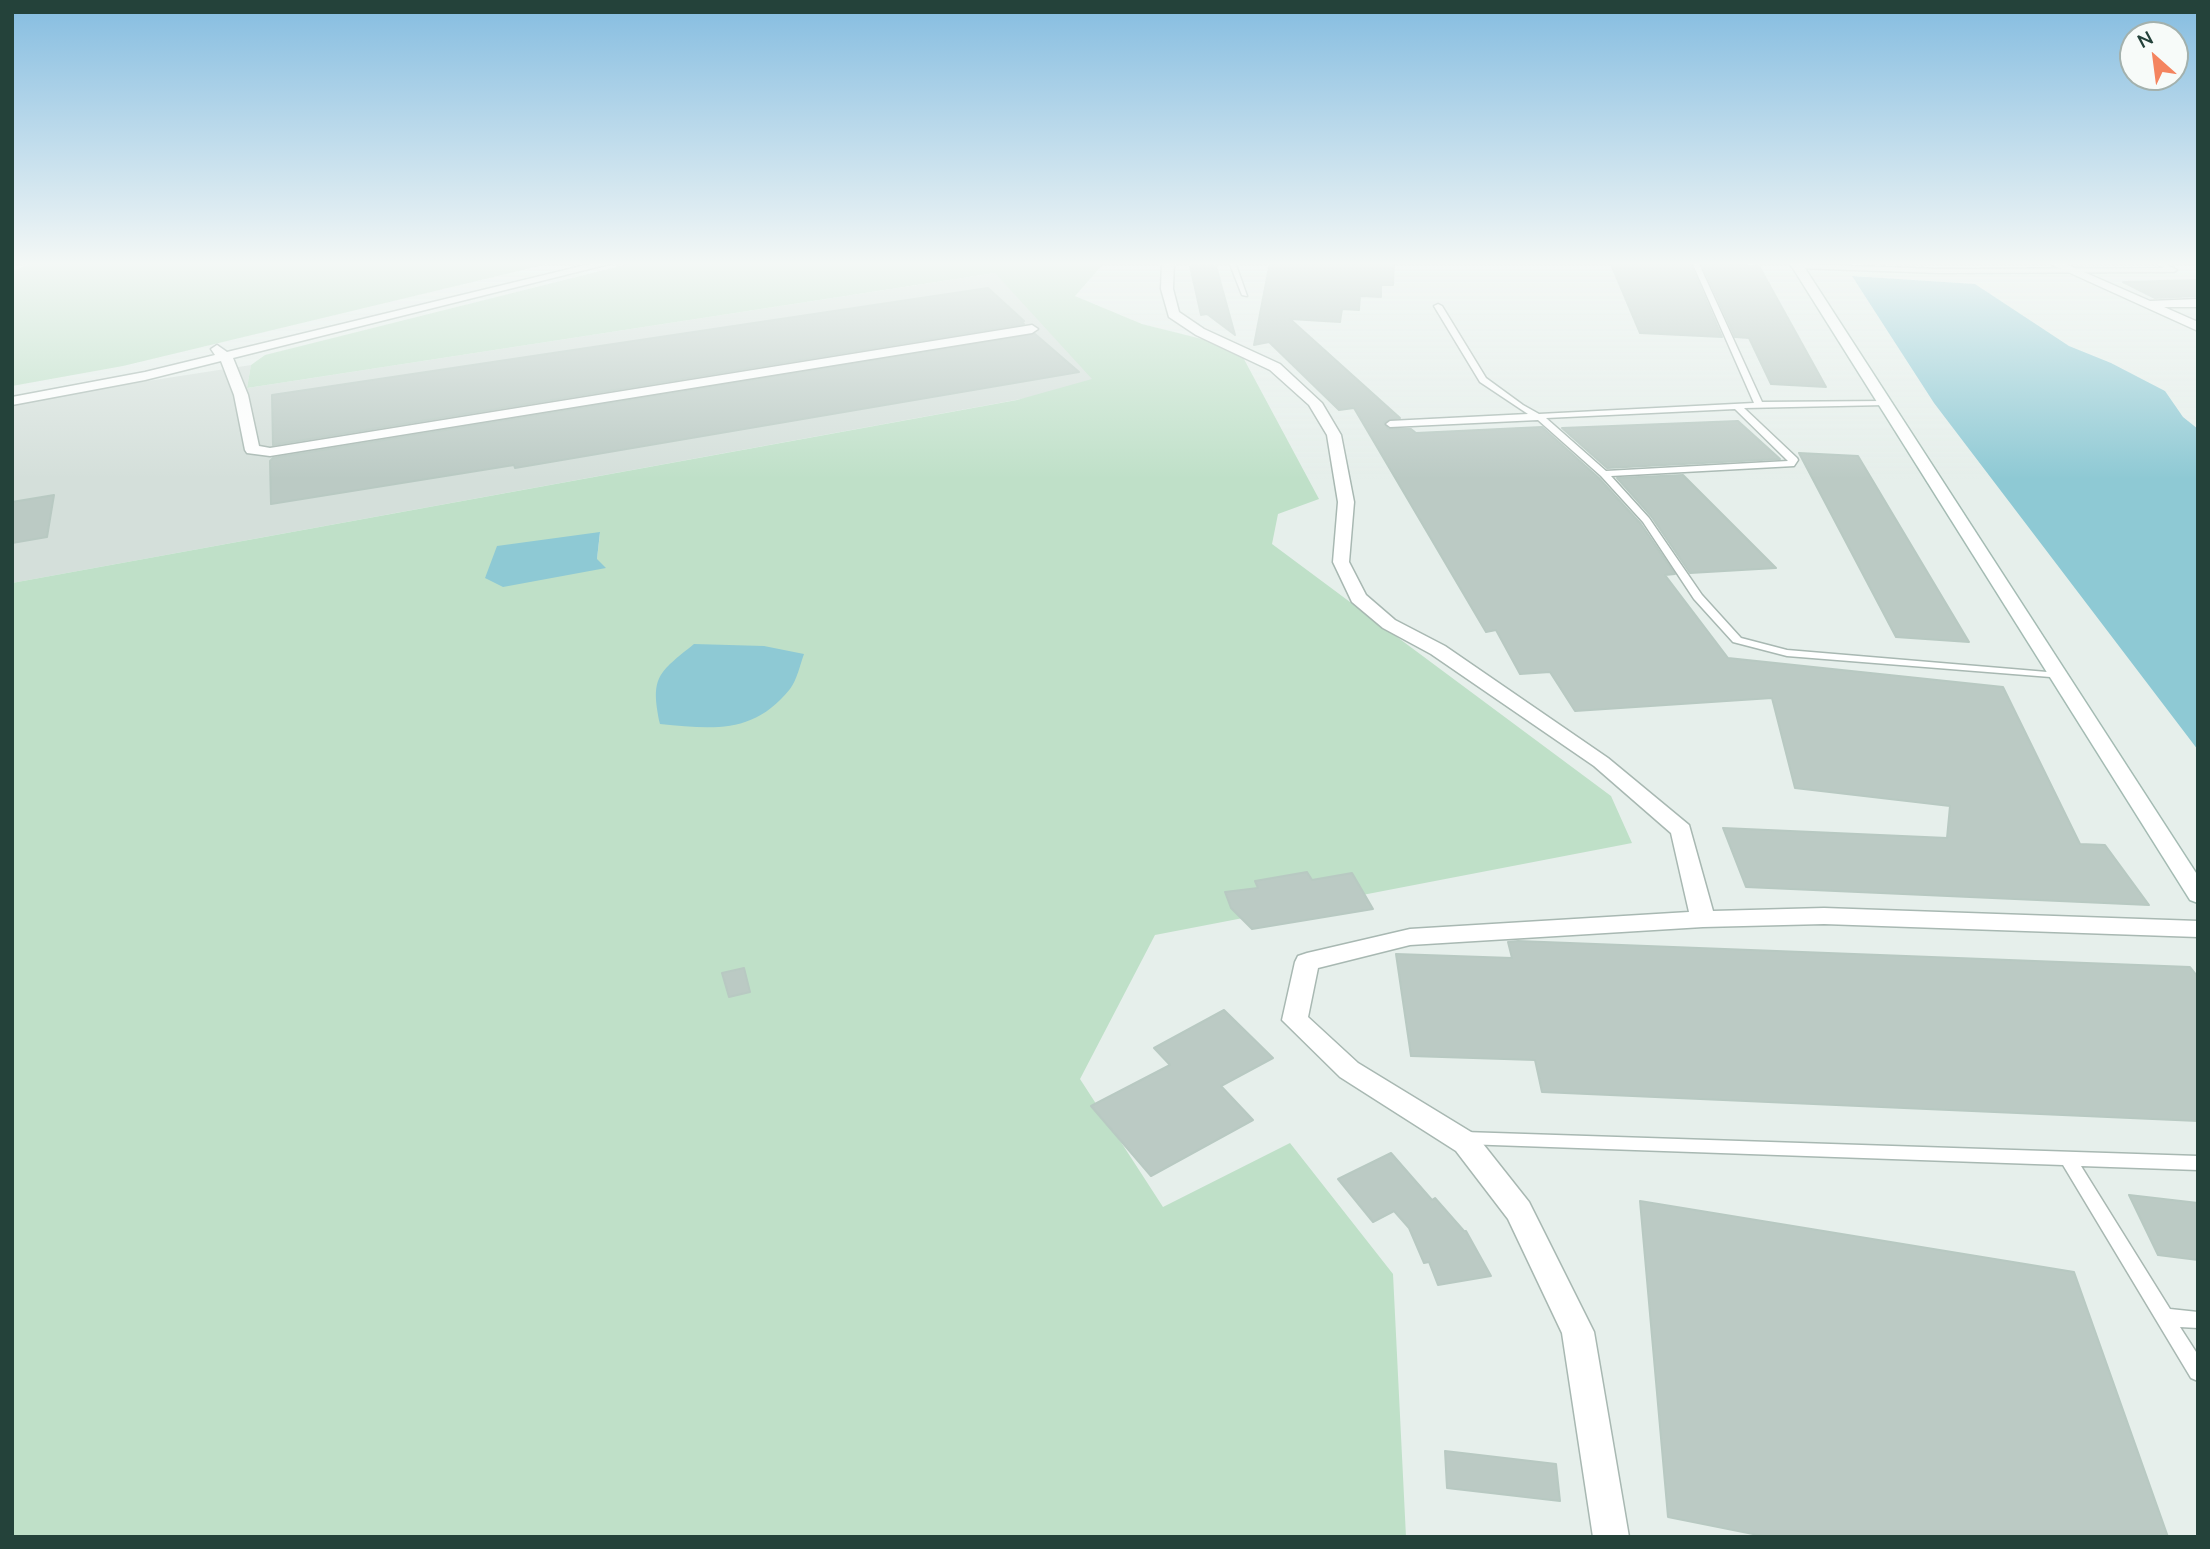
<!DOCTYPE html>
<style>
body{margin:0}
#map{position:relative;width:2210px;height:1549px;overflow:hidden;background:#e6efeb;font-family:Mulish,sans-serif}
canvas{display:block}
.frame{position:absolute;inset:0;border:14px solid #24423a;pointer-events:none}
.north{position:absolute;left:2119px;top:21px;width:70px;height:70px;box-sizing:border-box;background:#f7fbf9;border:2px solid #a3b1ad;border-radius:50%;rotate:332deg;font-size:19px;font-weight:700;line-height:28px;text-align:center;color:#24423a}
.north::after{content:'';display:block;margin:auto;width:24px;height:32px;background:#f4845f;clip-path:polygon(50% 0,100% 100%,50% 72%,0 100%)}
</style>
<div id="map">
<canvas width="2210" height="1549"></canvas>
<div class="frame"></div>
<div class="north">N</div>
</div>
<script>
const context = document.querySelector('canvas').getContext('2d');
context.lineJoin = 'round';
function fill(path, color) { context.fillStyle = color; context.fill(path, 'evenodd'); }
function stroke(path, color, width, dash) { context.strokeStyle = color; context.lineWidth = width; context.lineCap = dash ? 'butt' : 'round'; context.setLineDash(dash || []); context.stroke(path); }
const built = new Path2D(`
 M995,273L1120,381L12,583V402L251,365L247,388Z`);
const green = new Path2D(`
 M32,262H556L123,366L12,386V272Z
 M636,262H1105L1075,296L1142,324L1238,348L1319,499L1278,514L1272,544L1611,796L1632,843L1155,935L1080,1079L1163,1207L1290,1143L1393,1274L1406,1537H12V583L1017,400L1092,379L995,273L247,388L251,365L265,355ZM600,533L597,559L485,577Z`);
const water = new Path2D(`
 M1852,276L1975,284L2069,346L2111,363L2165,391L2183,417L2198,429V750L1934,403Z
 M600,532L597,559L606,568L503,587L485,578L497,546Z
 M694,644L764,646L804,654C800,665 797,680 790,689C753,735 712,729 660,724C650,677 658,673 694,644Z`);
const building = new Path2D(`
 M1270,262H1394L1393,285H1381V297L1360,296L1359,310L1342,309L1340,322L1290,319L1400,418L1384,422L1388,429H1411L1416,433L1542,427L1599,478L1641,524L1675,574L1665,575L1728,658L2003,687L2080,844L2105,845L2149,905L1746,887L1723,828L1947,838L1950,806L1795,788L1772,698L1575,711L1550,672L1520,674L1496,630L1486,632L1354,408L1339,410L1269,342L1254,345Z
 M1610,262L1690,263L1722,337L1640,333Z
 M1701,263L1759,266L1826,387L1771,384L1749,338L1735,337Z
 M1190,266H1216L1235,335L1207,314L1201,315Z
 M2198,280V296L2155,298L2123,282Z
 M988,288L1024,321H1021L1024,324L273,445L272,395Z
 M1035,334L1079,372L515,468L514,465L271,504L270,461L273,458Z
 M1738,421L1780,459L1607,468L1562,428Z
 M1799,453L1858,456L1969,642L1896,637Z
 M1683,475L1776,568L1690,573L1651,516L1617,478Z
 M54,495L47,537L12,543V502Z
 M1307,872L1312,880L1352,873L1373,909L1252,929L1231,908L1225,892L1258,888L1255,881Z
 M1518,941L2190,967L2198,977V1121L1542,1092L1535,1060L1411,1056L1396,954L1512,958L1508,942Z
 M744,968L750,992L729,997L722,973Z
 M1224,1010L1273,1058L1221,1086L1253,1120L1151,1176L1091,1106L1170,1065L1154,1048Z
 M1391,1153L1432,1200L1435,1198L1464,1231H1466L1491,1276L1438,1285L1429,1262L1424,1263L1409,1228L1394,1211L1373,1222L1338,1179Z
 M2129,1195L2198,1203V1260L2158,1255Z
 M1640,1201L2074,1272L2168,1537H1768L1668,1517Z
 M1445,1451L1556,1464L1560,1501L1447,1488Z`);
const lane = new Path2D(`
 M1229,262H1235L1247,296L1242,295Z
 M1692,262H1698L1762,402L1885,401L1889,403L1885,405L1744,408L1797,458L1798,460L1794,466L1611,476L1649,518L1702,595L1741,638L1787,650L2059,673L2065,676L2063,678L1787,656L1733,642L1694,599L1643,522L1601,476L1538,420L1390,427L1386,424L1390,421L1528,414L1480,382L1434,306L1438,304L1442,306L1486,378L1523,405L1539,414L1754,403ZM1735,409L1788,461L1606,471L1546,418Z
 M2154,262H2162L2177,270L2174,272L1939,273L1798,268L1795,266L1798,264L1939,269L2164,268Z
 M1464,1132L2198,1156V1170L2081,1166L2170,1309L2198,1312V1328L2180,1327L2198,1355V1381L2191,1378L2063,1165L1464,1144L1458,1143L1456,1138L1458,1133Z`);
const street = new Path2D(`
 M598,262H617L233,358L248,395L259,446L270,448L1032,325L1038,329L1032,333L270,456L247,453L245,450L234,395L221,361L145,380L12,405V397L145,372L215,355L211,349L217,345L227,352Z
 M1162,262H1174L1173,289L1179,312L1204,329L1280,364L1322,403L1341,435L1354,502L1349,562L1366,595L1395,620L1445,646L1608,758L1689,825L1713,911L1824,908L2198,921V937L1824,924L1703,927L1410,945L1318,968L1308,1017L1358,1063L1476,1135L1529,1202L1594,1332L1629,1537H1593L1562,1333L1508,1219L1456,1151L1340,1077L1282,1020L1295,962L1298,956L1307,953L1410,929L1689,912L1671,833L1594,766L1431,654L1383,628L1352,602L1333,562L1338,502L1327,435L1309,405L1270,370L1196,335L1169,317L1161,289Z
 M2046,262H2061L2150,301L2198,299V307H2164L2198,322V331Z`);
const secondary = new Path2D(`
 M1789,262H1801L2198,876V903L2190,900Z`);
fill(built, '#d4dfda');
fill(green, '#bfe0c8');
fill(water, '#8ec9d4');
fill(building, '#bbcac4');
stroke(building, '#b8c9c2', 2);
stroke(lane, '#a8b8b2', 3);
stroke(street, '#a8b8b2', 3);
stroke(secondary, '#a4bbb3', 3);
fill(lane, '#fff');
fill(street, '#fff');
fill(secondary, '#fff');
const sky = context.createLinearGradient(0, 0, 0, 479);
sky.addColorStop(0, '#84bce0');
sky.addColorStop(0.55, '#f4f8f6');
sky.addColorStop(1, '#f4f8f600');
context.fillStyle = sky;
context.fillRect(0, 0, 2210, 479);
</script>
